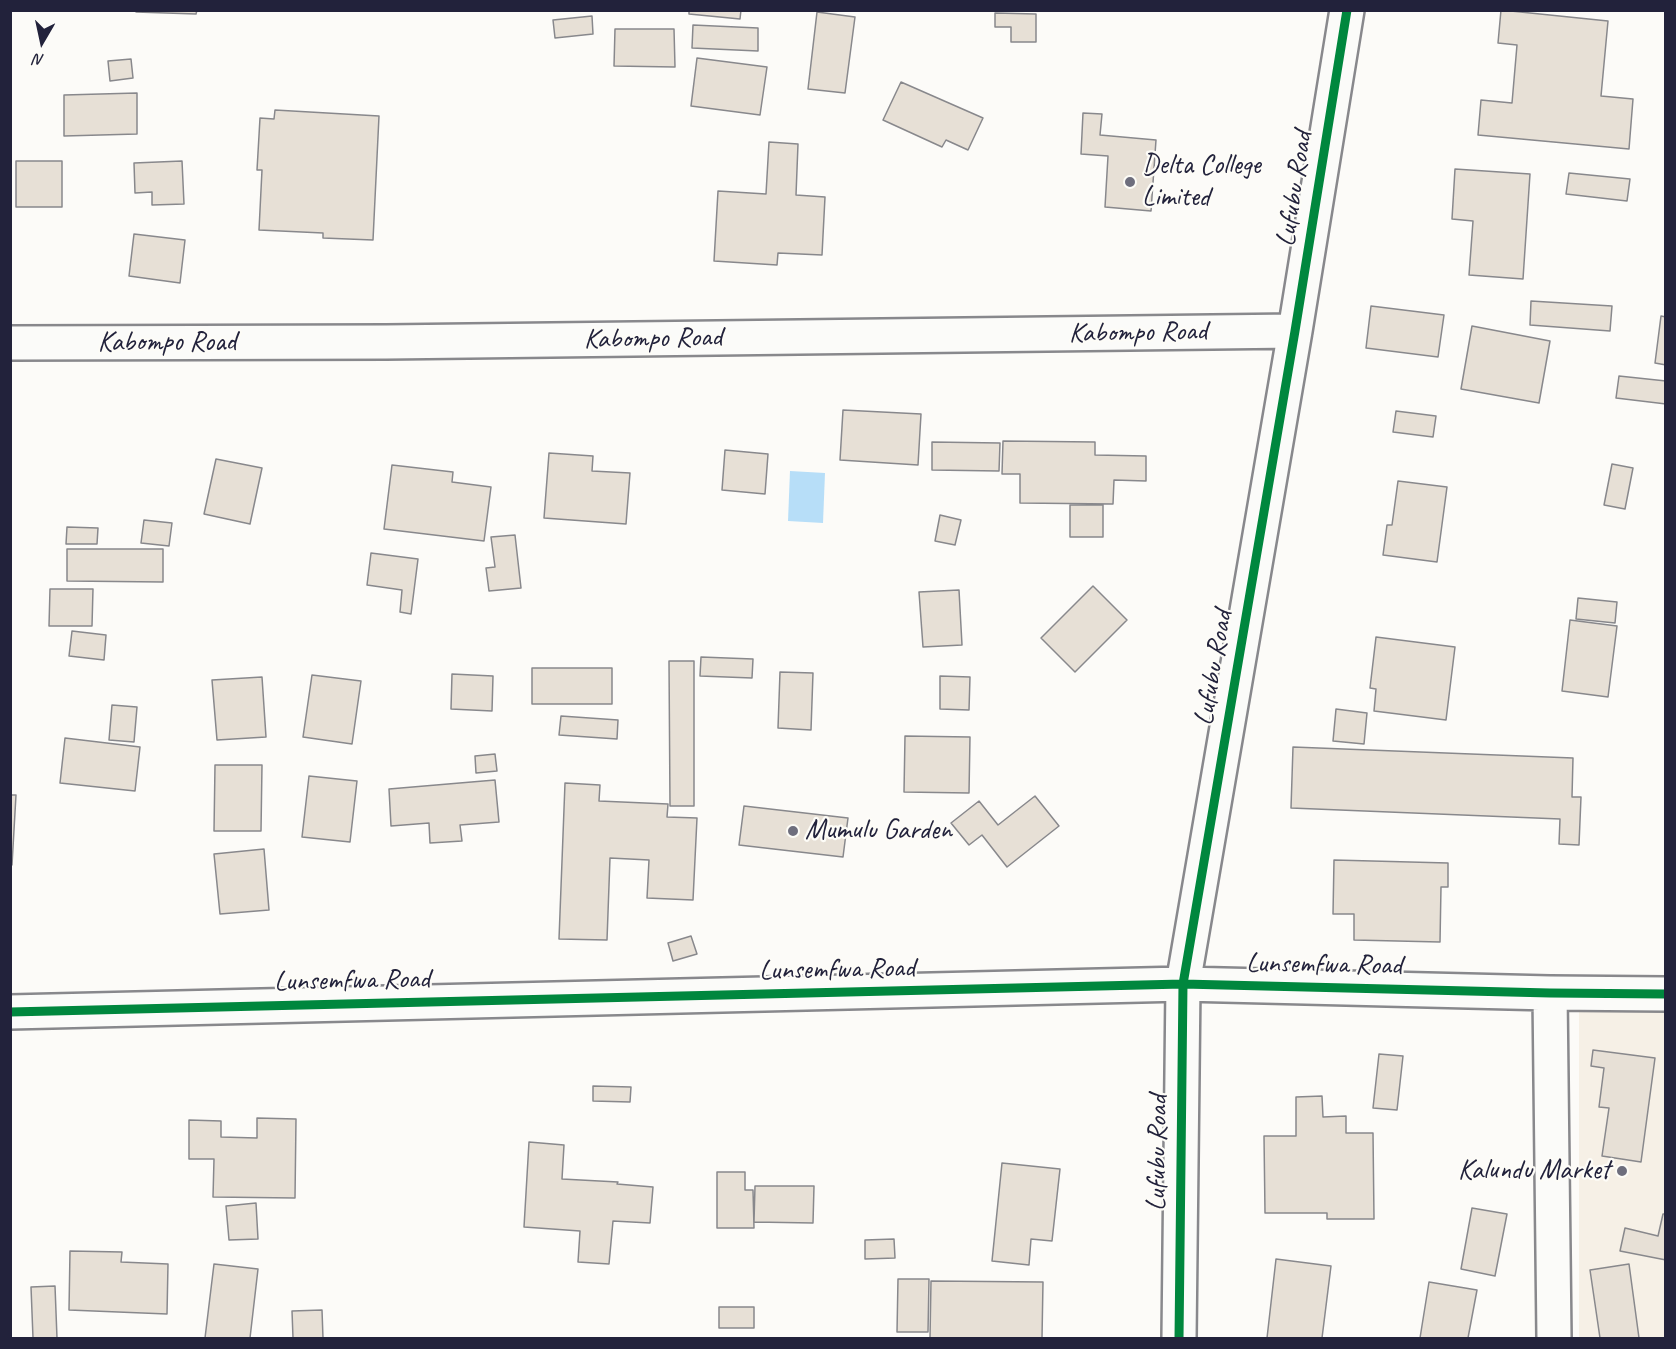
<!DOCTYPE html>
<style>
body{margin:0}
#map{position:relative;width:1676px;height:1349px;overflow:hidden;background:#fcfbf8;font-family:Caveat,sans-serif}
canvas{display:block}
.frame{position:absolute;inset:0;border:12px solid #22223b;pointer-events:none}
.north{position:absolute;left:12px;top:12px;width:60px;height:60px;-webkit-text-stroke:4px #fdfcf7;paint-order:stroke;rotate:189deg;font-size:16px;font-weight:700;line-height:24px;text-align:center;color:#22223b}
.north::after{content:'';display:block;margin:auto;width:21px;height:27px;background:#22223b;clip-path:polygon(50% 0,100% 100%,50% 72%,0 100%)}
</style>
<div id="map">
<canvas width="1676" height="1349"></canvas>
<div class="frame"></div>
<div class="north">N</div>
</div>
<script>
const context = document.querySelector('canvas').getContext('2d');
context.lineJoin = 'round';
function fill(path, color) { context.fillStyle = color; context.fill(path, 'evenodd'); }
function stroke(path, color, width, dash) { context.strokeStyle = color; context.lineWidth = width; context.lineCap = dash ? 'butt' : 'round'; context.setLineDash(dash || []); context.stroke(path); }
function label(font, color, halo, rows, align = 'center') {
  context.font = font + ' Caveat,sans-serif'; context.lineWidth = 4.5; context.setLineDash([]); context.textBaseline = 'middle'; context.strokeStyle = halo; context.fillStyle = color; for (const [text, x, y, turn = 0] of rows) {
    context.save(); context.translate(x, y); context.rotate((+turn || 0) * Math.PI / 180); context.textAlign = isNaN(turn) ? turn : align; if (halo) context.strokeText(text, 0, 0); context.fillText(text, 0, 0); context.restore();
  }
}
const built = new Path2D(`
 M1579,1003L1665,1004V1338H1579Z`);
const water = new Path2D(`
 M790,471L825,473L823,523L788,521Z`);
const building = new Path2D(`
 M136,10H197L196,14L136,12Z
 M689,10H741L740,19L689,14Z
 M1501,10L1608,21L1601,96L1633,99L1629,149L1478,135L1481,100L1512,103L1517,45L1498,43Z
 M817,12L855,17L845,93L808,89Z
 M995,13L1036,14V42H1011V27H995Z
 M592,16L593,34L555,38L553,20Z
 M693,25L758,28V51L692,48Z
 M615,29H674L675,67L614,66Z
 M697,58L767,67L760,115L691,106Z
 M131,59L133,78L110,81L108,61Z
 M901,82L983,118L968,150L946,140L942,147L883,120Z
 M137,93V134L64,136V95Z
 M275,110L379,116L373,240L323,238V233L259,230L262,170H257L260,118L274,119Z
 M1083,113L1102,114L1100,135L1156,140L1151,211L1105,207L1108,156L1081,154Z
 M769,142L798,144L796,195L825,197L822,255L778,253L777,265L714,261L718,191L766,194Z
 M16,161H62V207H16Z
 M182,161L184,204L152,205V192L135,193L134,163Z
 M1455,169L1530,174L1523,279L1469,275L1473,221L1452,219Z
 M1569,173L1630,179L1627,201L1566,194Z
 M134,234L185,240L180,283L129,276Z
 M1531,301L1612,306L1610,331L1530,325Z
 M1371,306L1444,315L1438,357L1366,348Z
 M1661,316L1666,317V365L1655,363Z
 M1472,326L1550,341L1539,403L1461,389Z
 M1619,376L1666,381V404L1616,398Z
 M843,410L921,414L918,465L840,460Z
 M1396,411L1436,416L1433,437L1393,432Z
 M1003,441L1095,442V455L1146,456V481L1114,480L1113,504L1020,503V474H1002Z
 M932,442L1000,443L999,471L932,470Z
 M725,450L768,454L765,494L722,490Z
 M549,453L593,456L592,471L630,473L626,524L544,518Z
 M216,459L262,468L250,524L204,514Z
 M1612,464L1633,468L1625,509L1604,505Z
 M392,465L453,472L452,482L491,487L484,541L384,529Z
 M1398,481L1447,487L1437,562L1383,555L1387,525H1392Z
 M1070,505H1103V537H1070Z
 M940,515L961,520L955,545L935,541Z
 M144,520L172,523L169,546L141,543Z
 M67,527L98,528L97,544H66Z
 M515,535L521,588L489,591L486,568L495,567L491,537Z
 M67,549H163V582L67,581Z
 M371,553L418,559L411,614L400,612L402,590L367,585Z
 M1093,586L1127,620L1075,672L1041,638Z
 M50,589H93L92,626H49Z
 M959,590L962,645L923,647L919,592Z
 M1578,598L1617,602L1615,623L1576,619Z
 M1570,620L1617,626L1608,697L1562,691Z
 M72,631L106,635L104,660L69,656Z
 M1376,637L1455,647L1446,720L1374,711L1376,689L1370,688Z
 M701,657L753,659L752,678L700,676Z
 M669,661H694V806H670Z
 M532,668H612V704H532Z
 M780,672L813,673L811,730L778,728Z
 M452,674L493,676L492,711L451,709Z
 M312,675L361,681L352,744L303,737Z
 M940,676L970,677L969,710L940,709Z
 M262,677L266,737L217,740L212,680Z
 M112,705L137,707L134,742L109,740Z
 M1336,709L1367,713L1364,744L1333,741Z
 M561,716L618,720L617,739L559,735Z
 M905,736L970,737L969,793L904,792Z
 M65,738L140,747L135,791L60,783Z
 M1293,747L1573,758L1572,797H1581L1579,845L1559,844L1560,819L1291,808Z
 M495,754L497,771L476,773L475,756Z
 M215,765H262L261,831H214Z
 M309,776L357,781L350,842L302,837Z
 M495,780L499,822L460,825L462,841L430,843L429,823L391,826L389,789Z
 M565,783L600,785L599,801L668,804L667,817L697,818L693,900L647,898L649,860L610,858L607,940L559,939Z
 M10,795H16L12,865H10Z
 M1035,796L1059,826L1007,867L982,835L969,845L951,823L979,801L998,825Z
 M744,806L848,818L843,857L739,845Z
 M264,849L269,910L220,914L214,854Z
 M1334,860L1448,863V887H1441L1440,942L1354,940V914H1333Z
 M691,936L697,954L673,961L668,943Z
 M1593,1050L1655,1058L1641,1162L1602,1156L1609,1108L1599,1107L1604,1068L1591,1066Z
 M1379,1054L1403,1056L1397,1110L1373,1108Z
 M593,1086L631,1087L630,1102L593,1101Z
 M1322,1096L1323,1117L1346,1116V1133H1373L1374,1219H1327V1213H1265L1264,1136H1296V1097Z
 M257,1118L296,1119L295,1198L213,1197L214,1159H189V1120L221,1121V1137L257,1138Z
 M529,1142L564,1145L562,1179L618,1182L617,1184L653,1187L650,1223L613,1221L609,1264L578,1262L580,1231L524,1227Z
 M1002,1163L1060,1169L1052,1241L1031,1239L1029,1265L992,1261Z
 M717,1172H745V1190H753L754,1228H717Z
 M755,1186H814L813,1223L754,1222Z
 M256,1203L258,1239L229,1240L226,1206Z
 M1472,1208L1507,1214L1495,1276L1461,1269Z
 M1663,1214H1666V1260L1620,1251L1625,1228L1658,1236Z
 M894,1239L895,1258L865,1259V1240Z
 M70,1251L122,1252L121,1262L168,1264L167,1314L69,1310Z
 M1276,1259L1331,1266L1322,1338H1267Z
 M214,1264L258,1269L250,1338H205Z
 M1629,1264L1639,1338H1600L1590,1270Z
 M898,1279H929L928,1332H897Z
 M931,1281L1043,1282L1042,1338H930Z
 M1429,1282L1477,1290L1468,1338H1420Z
 M55,1286L57,1338H33L31,1287Z
 M719,1307H754V1328H719Z
 M322,1310L323,1338H293L292,1311Z`);
const minor = new Path2D(`
 M10,343L386,342L1295,331
 M1550,993L1554,1338
 M10,1012L1183,984L1550,993L1666,994
 M1179,1338L1183,984L1295,331L1347,10`);
const cycleway = new Path2D(`
 M10,1012L1183,984L1550,993L1666,994
 M1179,1338L1183,984L1295,331L1347,10`);
const markers = [
 [1130,182,6,"#6e6e7d"],
 [793,831,6,"#6e6e7d"],
 [1622,1171,6,"#6e6e7d"]
];
const poiNames = [
 ["Delta College",1142,166],
 ["Limited",1142,198],
 ["Mumulu Garden",805,831],
 ["Kalundu Market",1610,1171,"right"]
];
const streetNames = [
 ["Lufubu Road",1295,189,-81],
 ["Kabompo Road",1138,333,-1],
 ["Kabompo Road",653,339,-1],
 ["Kabompo Road",167,343],
 ["Lufubu Road",1214,668,-80],
 ["Lunsemfwa Road",1324,965,1],
 ["Lunsemfwa Road",837,970,-1],
 ["Lunsemfwa Road",352,981,-1],
 ["Lufubu Road",1158,1153,-89]
];
fill(built, '#f6f0e6');
fill(water, '#b7def8');
fill(building, '#e7e0d6');
stroke(building, '#88888c', 1.5);
stroke(minor, '#88888c', 38);
stroke(minor, '#fbfbf9', 33);
stroke(cycleway, '#00873e', 9);
for (const [x, y, r, color] of markers) { const dot = new Path2D(); dot.arc(x, y, r, 0, 2 * Math.PI); context.fillStyle = color; context.fill(dot); stroke(dot, '#fdfcf7', 2); }
label('28px', '#22223b', '#fdfcf7', poiNames, 'left');
label('28px', '#22223b', '#fdfcf7', streetNames);
</script>
